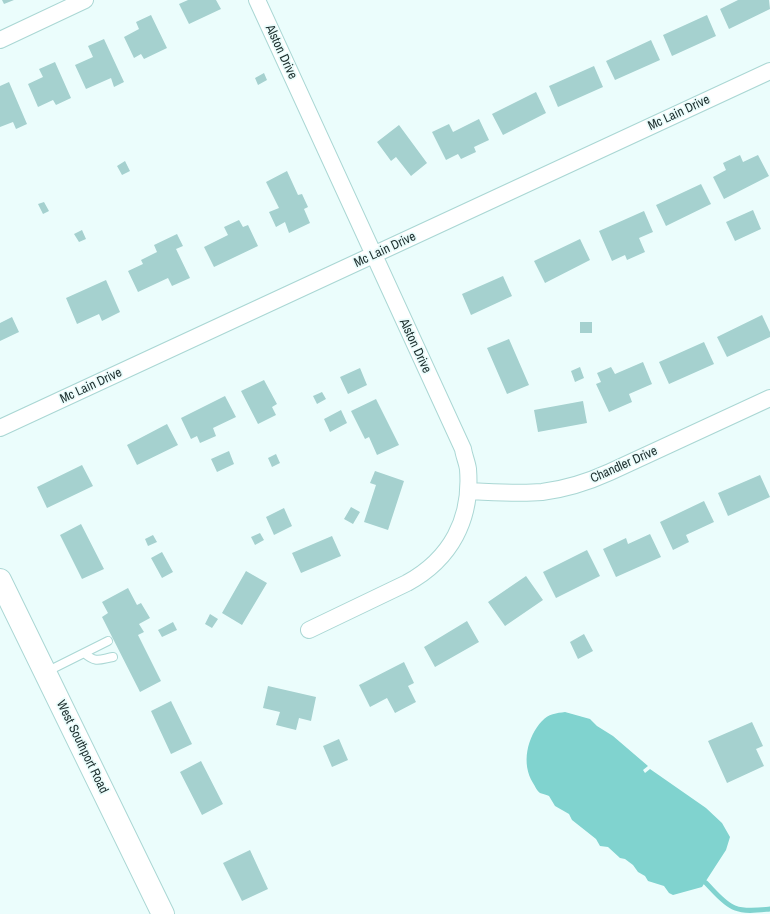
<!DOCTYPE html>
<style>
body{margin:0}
canvas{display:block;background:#ebfdfc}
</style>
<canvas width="770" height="914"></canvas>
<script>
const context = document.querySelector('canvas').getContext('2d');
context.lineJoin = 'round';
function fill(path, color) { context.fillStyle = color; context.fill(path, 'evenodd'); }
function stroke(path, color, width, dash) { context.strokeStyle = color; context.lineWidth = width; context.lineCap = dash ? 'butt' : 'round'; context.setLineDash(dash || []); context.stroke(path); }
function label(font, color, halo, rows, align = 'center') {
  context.font = font + ' "Archivo Narrow",sans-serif'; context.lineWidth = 3.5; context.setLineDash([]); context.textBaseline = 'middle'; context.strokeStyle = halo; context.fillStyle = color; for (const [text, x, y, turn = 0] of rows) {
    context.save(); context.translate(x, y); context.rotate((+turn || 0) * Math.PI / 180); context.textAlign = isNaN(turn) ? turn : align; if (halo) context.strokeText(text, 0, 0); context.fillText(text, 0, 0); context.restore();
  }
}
const water = new Path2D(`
 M565,712L590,719L597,726L613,736L648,766L643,770L645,773L650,769L706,808L722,823L730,837L726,850L702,887L673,895L669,893L664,886L648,881L645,876L638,872L633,865L625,859L620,858L608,847L600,846L596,839L572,820L569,814L555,806L549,796C547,795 543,794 540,793C537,791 535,786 533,783C521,764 527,737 542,721C548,714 557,713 565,712Z`);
const stream = new Path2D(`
 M706,883C714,891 724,904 735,908C745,912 759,910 770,909`);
const building = new Path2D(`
 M2,0H14L4,4Z
 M188,0H216L221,9L189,24L179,4Z
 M738,0H769L770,9L729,29L720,9Z
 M151,15L167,48L144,59L141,54L134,58L124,37L139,29L136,22Z
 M707,15L716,36L672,56L663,35Z
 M104,39L124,82L114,87L111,78L86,89L75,65L93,57L88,46Z
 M651,40L660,60L615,80L606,61Z
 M55,62L71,98L56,105L53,100L38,107L28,84L43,77L39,69Z
 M594,66L603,87L558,107L549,86Z
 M264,73L267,80L258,85L255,78Z
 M9,82L27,124L16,129L13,122L0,127V86Z
 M536,92L546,113L503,135L492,114Z
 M479,119L489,140L474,147L476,152L461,159L458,154L446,160L432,132L449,124L453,132Z
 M399,125L427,163L411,176L396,157L391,161L377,142Z
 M740,155L743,162L758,155L769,176L724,199L713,177L726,170L723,163Z
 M125,161L130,171L122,175L117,166Z
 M287,171L298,195L302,194L308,207L304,209L310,223L289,233L285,222L276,227L269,212L279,208L266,182Z
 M701,184L711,204L666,226L656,205Z
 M44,202L49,211L43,214L38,204Z
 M753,210L761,229L735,241L726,222Z
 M644,211L653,232L639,238L645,252L627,260L625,255L612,261L599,231Z
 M239,220L243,227L248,225L258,246L214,267L204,247L228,235L224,227Z
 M82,230L86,239L79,242L74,234Z
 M177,234L183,246L176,249L190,278L172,286L168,278L138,292L128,271L143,264L141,260L157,252L154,245Z
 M580,239L590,260L545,283L534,261Z
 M503,276L512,296L471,315L462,294Z
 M106,280L120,312L102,321L99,314L77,324L66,298Z
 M762,315L770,332V337L727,357L717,337Z
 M12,317L19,332L0,341V323Z
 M580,322H592V333H580Z
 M509,339L529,385L507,394L487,348Z
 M704,342L714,364L669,384L659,362Z
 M643,362L652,384L629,394L632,402L609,412L596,384L601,382L597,373L611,367L615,374Z
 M580,367L584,378L575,382L571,371Z
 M360,368L367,385L348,394L340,377Z
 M264,380L277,404L272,407L276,415L258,424L241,391Z
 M322,392L326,399L317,404L313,396Z
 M225,396L236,417L213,428L216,436L200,443L197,436L191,439L181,418Z
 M376,399L399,445L377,455L369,437L365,439L351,411Z
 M583,401L587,423L538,432L534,410Z
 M341,410L347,423L330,432L324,419Z
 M167,424L178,445L137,465L127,445Z
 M229,451L234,464L217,472L211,459Z
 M276,454L280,463L272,467L268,458Z
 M82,465L93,486L47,508L37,487Z
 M375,471L404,481L388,530L364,522L376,485L370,483Z
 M760,475L770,497L728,516L718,493Z
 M704,501L714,522L686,535L689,542L673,550L660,522Z
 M351,507L360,512L353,524L344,519Z
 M284,508L292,526L274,535L266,517Z
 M81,524L104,569L82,579L60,535Z
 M260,533L264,540L255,545L251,537Z
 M650,534L661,557L616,577L603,549L626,538L628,544Z
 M153,535L157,542L148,546L145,539Z
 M332,536L341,556L301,573L292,553Z
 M587,550L600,576L556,598L543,572Z
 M162,552L173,572L162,578L151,558Z
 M246,571L267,583L242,625L222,613Z
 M526,576L543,600L505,626L488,602Z
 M128,588L137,605L141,603L150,618L139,624L144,632L138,635L161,681L140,692L102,617L108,613L102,602Z
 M210,614L218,619L212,628L205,624Z
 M467,621L479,642L435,667L424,647Z
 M173,622L177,630L162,637L158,630Z
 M584,634L593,651L578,659L570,642Z
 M404,662L414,683L408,686L416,702L395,713L387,698L370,707L359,685Z
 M268,686L316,697L311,721L299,718L296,730L276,725L280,712L263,708Z
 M171,701L192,744L171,754L151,711Z
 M752,722L763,746L756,749L764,766L727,783L708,741Z
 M339,739L348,760L332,767L323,746Z
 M201,761L223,804L202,815L180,772Z
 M250,850L268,889L242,901L223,863Z`);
const service = new Path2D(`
 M84,653L108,641
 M46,672L84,653C96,663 98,660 113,657`);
const minor = new Path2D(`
 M257,0L463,449C464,456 467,462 468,469C472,519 451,559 407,583L309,630
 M0,40L85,0
 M0,428L770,71
 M468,491C493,492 518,494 542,492C566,489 588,482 610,472L770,398`);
const secondary = new Path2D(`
 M0,580L163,914`);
const streetNames = [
 ["Alston Drive",281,52,65],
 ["Mc Lain Drive",679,113,-25],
 ["Mc Lain Drive",385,250,-25],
 ["Alston Drive",415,346,65],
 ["Mc Lain Drive",91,386,-25],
 ["Chandler Drive",624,465,-24],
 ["West Southport Road",82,747,64]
];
fill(water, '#80d3cf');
stroke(stream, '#80d3cf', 5);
fill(building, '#a5d1cf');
stroke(service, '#aad7d4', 10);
stroke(minor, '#aad7d4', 18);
stroke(secondary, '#aad7d4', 24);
stroke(service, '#fff', 8);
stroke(minor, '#fff', 16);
stroke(secondary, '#fff', 22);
label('13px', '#1c2e2d', '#ebfdfc', streetNames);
</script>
